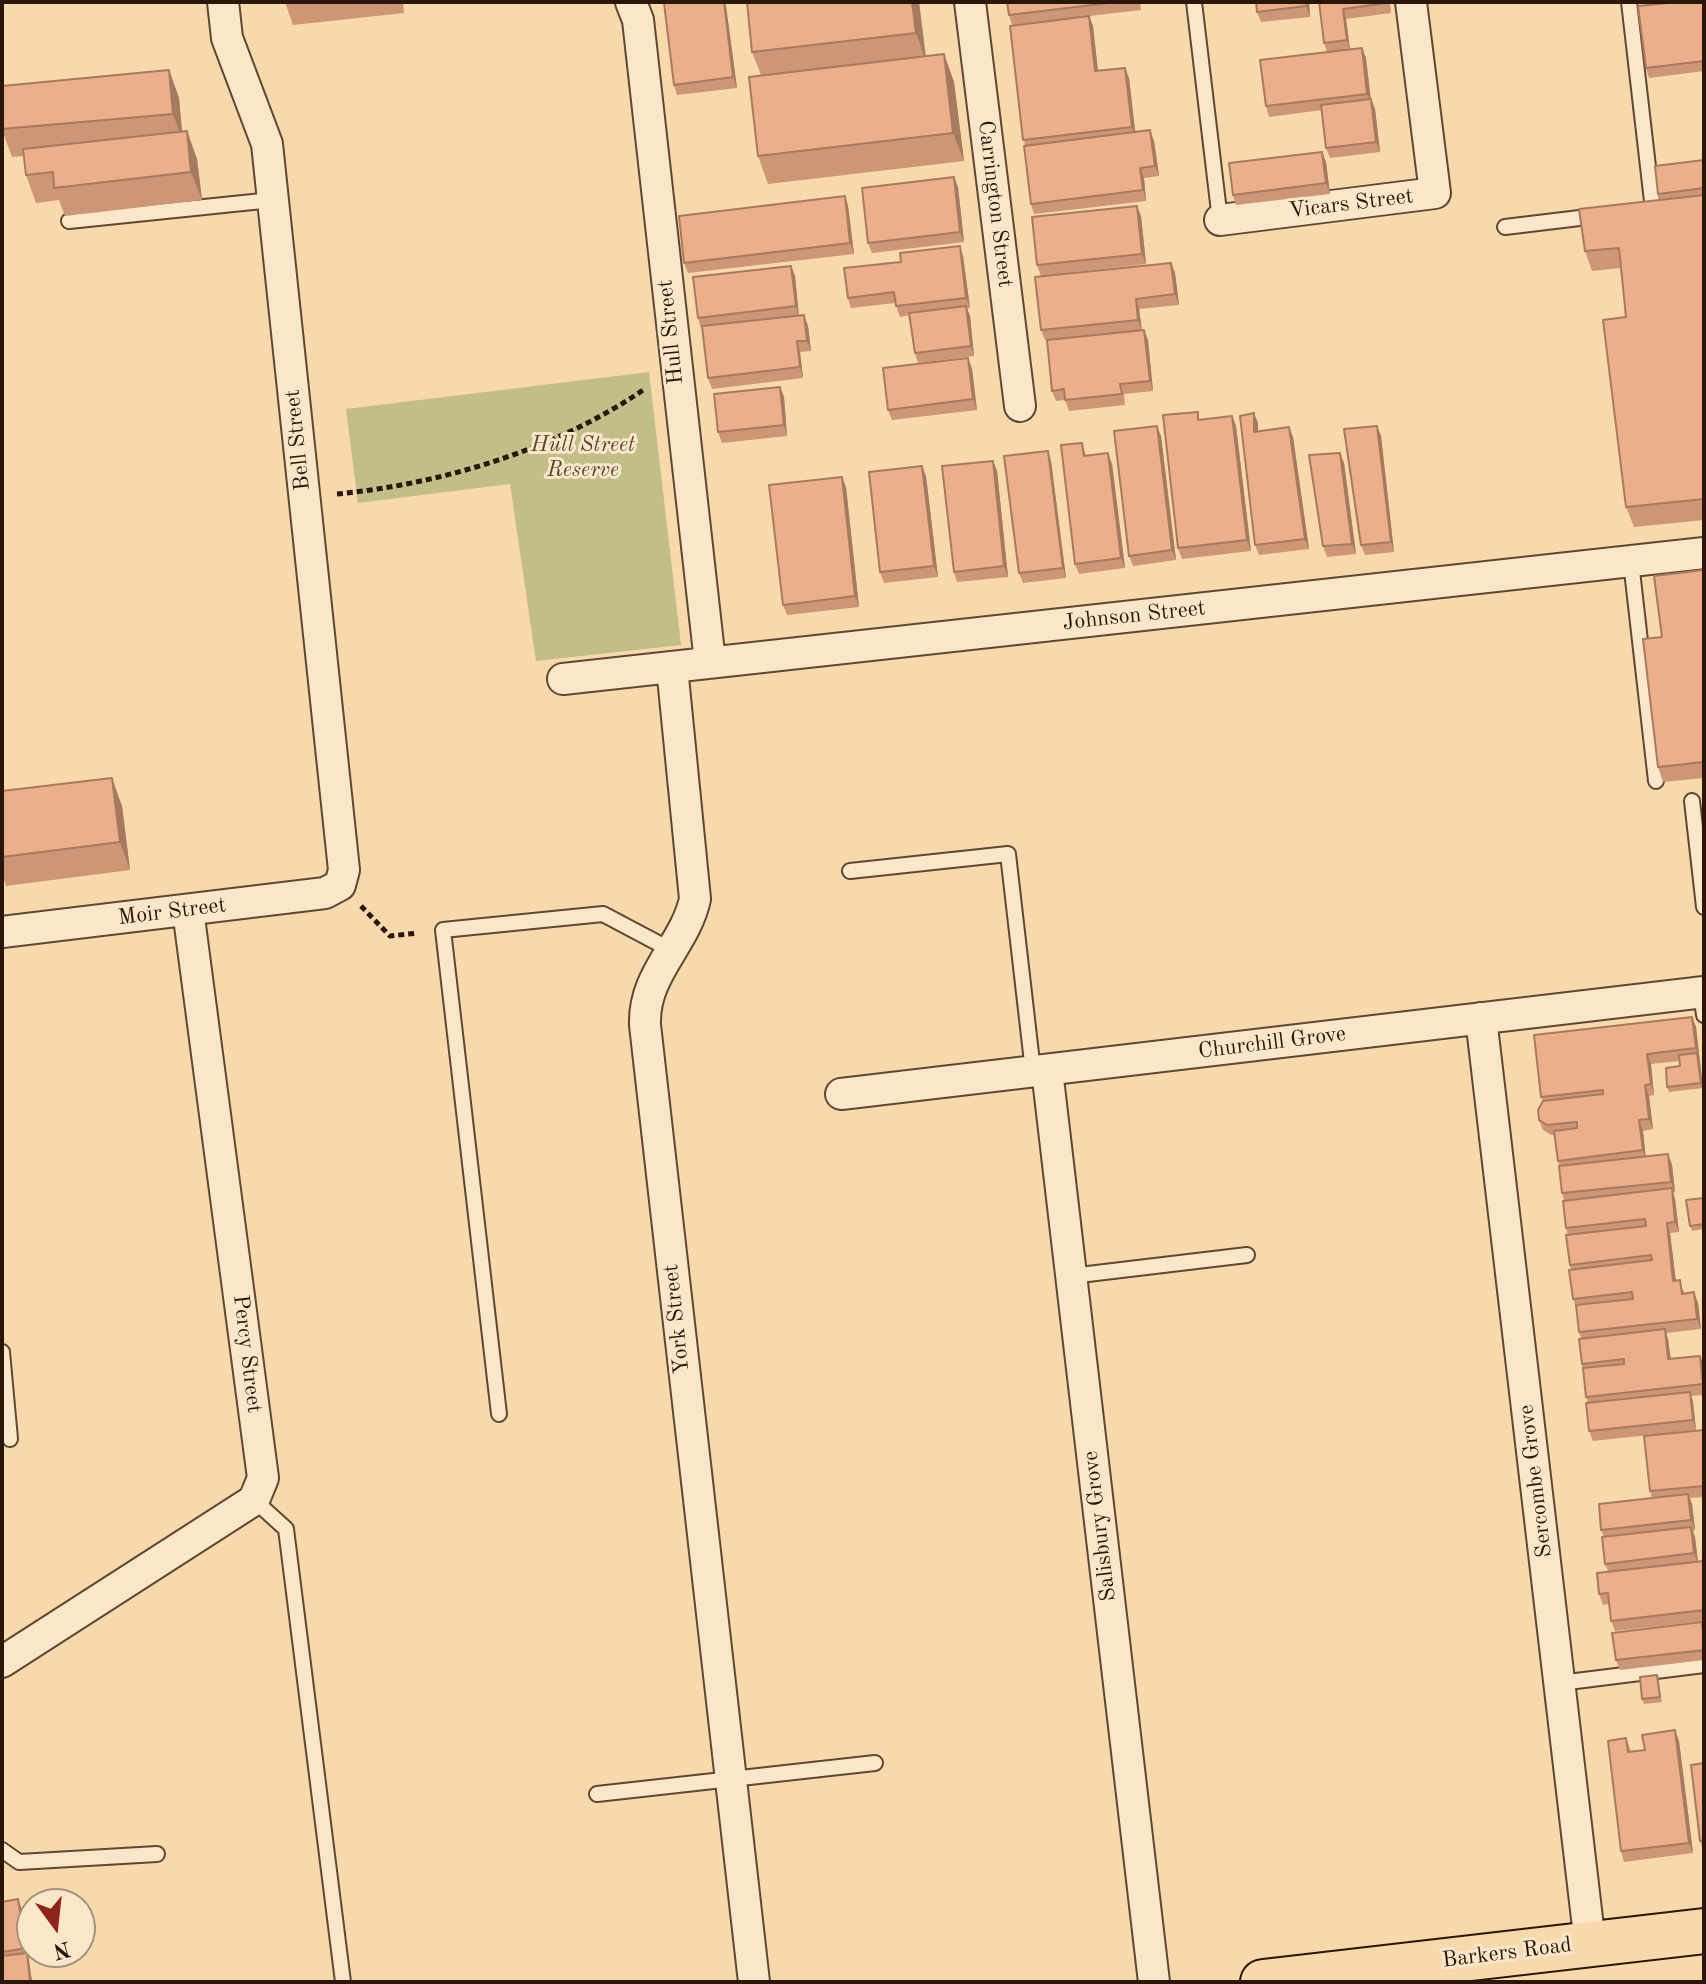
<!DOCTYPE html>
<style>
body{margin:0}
#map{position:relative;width:1706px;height:1984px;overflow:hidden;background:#f8d9ac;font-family:"Old Standard TT",serif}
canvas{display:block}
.frame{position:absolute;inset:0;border:4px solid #2a1709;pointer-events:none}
.north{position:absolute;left:16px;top:1888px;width:80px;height:80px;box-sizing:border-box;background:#fae6c9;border:2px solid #a7937c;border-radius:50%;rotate:165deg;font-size:22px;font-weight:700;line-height:32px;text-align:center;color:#2a1709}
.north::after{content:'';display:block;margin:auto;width:28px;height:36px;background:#8f2418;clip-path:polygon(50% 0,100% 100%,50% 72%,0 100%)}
</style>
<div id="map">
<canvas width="1706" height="1984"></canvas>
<div class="frame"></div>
<div class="north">N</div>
</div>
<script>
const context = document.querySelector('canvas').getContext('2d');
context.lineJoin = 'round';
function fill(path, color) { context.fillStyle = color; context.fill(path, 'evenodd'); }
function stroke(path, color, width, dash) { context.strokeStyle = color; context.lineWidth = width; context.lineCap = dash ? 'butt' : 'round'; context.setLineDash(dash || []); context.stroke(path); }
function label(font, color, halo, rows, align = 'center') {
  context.font = font + ' "Old Standard TT",serif'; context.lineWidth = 6; context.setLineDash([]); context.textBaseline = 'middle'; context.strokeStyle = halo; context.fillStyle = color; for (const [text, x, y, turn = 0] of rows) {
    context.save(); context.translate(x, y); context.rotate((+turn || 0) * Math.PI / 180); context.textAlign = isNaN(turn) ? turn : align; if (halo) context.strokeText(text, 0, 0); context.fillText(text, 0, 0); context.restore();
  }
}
const green = new Path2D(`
 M649,372L681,645L536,661L510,484L358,503L346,409Z`);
const path = new Path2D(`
 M337,494C442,484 558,449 646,388
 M361,906L390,936L418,933`);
const service = new Path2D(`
 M1194,2L1220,220
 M1629,2L1653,210
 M69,221L272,200
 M1505,227L1596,216
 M1631,562L1656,781
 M1692,801L1704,907
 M850,871L1008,854L1033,1071
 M1701,992L1704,1015
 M1071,1276L1247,1255
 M2,1352L10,1439
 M499,1414L443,930L603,914L669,949
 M254,1500L286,1529L343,1982
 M1560,1683L1704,1665
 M597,1794L875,1763
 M2,1850L19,1862L157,1854`);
const minor = new Path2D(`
 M631,2L638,20L710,662
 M970,2L1020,406
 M1220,220L1435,193L1411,2
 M672,667L695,899C685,945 643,974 645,1025L754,1982
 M563,679L1704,553
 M2,932L325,893L340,885L344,870L267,144L227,38L223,2
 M1481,1018L1590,1944
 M1047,1070L1154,1982
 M841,1094L1704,992
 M2,1662L254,1500L263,1478L188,910`);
const primary = new Path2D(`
 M1263,1982L1704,1931`);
const wall = new Path2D(`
 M285,2H403L404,13L293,25Z
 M747,2H919L926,56L944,54L954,82L964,161L768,184L758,156L761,75L752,52Z
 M1007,2H1140L1141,10L1089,16L1093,26L1098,71L1125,68L1129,78L1135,132L1154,141L1159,176L1144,178L1146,201L1034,214L1031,204L1012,25L1009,15Z
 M1256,2H1309L1310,17L1261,22L1257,12Z
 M1319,2H1390L1391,13L1346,19L1350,49L1362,48L1366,58L1371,99L1375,109L1380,152L1330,158L1326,148L1322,110L1269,117L1266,106L1327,52L1324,43Z
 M1704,2V71L1649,78L1646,68Z
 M726,6L737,88L677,95L674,85Z
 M169,70L179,98L182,132L187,131L197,159L202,200L65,216L59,200L36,203L26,175L24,156L12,157L2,130Z
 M1704,160V520L1634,527L1626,507V317L1621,268L1592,271L1585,251L1660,200L1658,194Z
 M1326,162L1330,194L1236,205L1233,195Z
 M958,187L964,242L872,253L868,243Z
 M845,196L848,206L854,254L688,273L684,263Z
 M1141,216L1146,264L1041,276L1037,265Z
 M963,256L970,308L967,309L970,316L974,356L918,363L915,353L910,315L900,317L895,303L851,308L848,298Z
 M1171,263L1175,273L1179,305L1139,309L1142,330L1148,340L1153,391L1124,394L1125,405L1069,411L1065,400L1056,401L1052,391L1047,340H1045L1041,330Z
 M791,266L795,276L799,316L808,326L811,351L800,352L803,378L712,389L708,378L702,328H701L698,318Z
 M968,358L972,369L977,410L892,420L888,410Z
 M784,397L787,436L722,443L718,432Z
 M1232,416L1236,426L1251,551L1182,559L1178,548Z
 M1258,423V432L1289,427L1293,437L1309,549L1259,555L1255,545Z
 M1377,426L1381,436L1394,552L1365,555L1361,545Z
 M1161,436L1176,560L1133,566L1129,556Z
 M1082,443L1086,456L1112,464L1125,568L1079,574L1075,564Z
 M1340,453L1344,463L1356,554L1327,557L1323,546Z
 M993,461L997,471L1008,577L957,582L954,572Z
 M1051,461L1066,578L1023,583L1019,573Z
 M926,476L938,577L884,583L880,572Z
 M846,487L859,607L787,615L783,605Z
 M1704,570V778L1663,782L1658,767L1662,637Z
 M2,791L122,806L130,870L6,886L2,874Z
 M1692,1017L1696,1027L1703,1088L1669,1092L1667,1087L1680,1066V1061L1651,1064L1654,1095L1649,1096L1653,1129L1643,1131L1646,1157L1668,1154L1672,1165L1675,1192L1673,1193L1675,1199L1679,1232L1670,1233L1676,1281L1684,1291V1293L1698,1303L1701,1329L1666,1333L1668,1339L1671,1359L1700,1356L1704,1366V1395L1691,1396L1693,1402L1696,1430L1593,1441L1589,1431L1588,1403L1586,1397L1582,1364L1581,1338L1579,1332L1576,1307L1573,1299L1568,1235L1566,1228L1564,1200L1562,1193L1559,1166L1554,1135H1551L1543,1130L1539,1120L1543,1101L1541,1097Z
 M1704,1198V1229L1692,1231L1690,1226Z
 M1704,1430V1497L1690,1498L1692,1504L1695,1530L1693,1531L1695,1537L1698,1562L1704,1561V1621L1615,1631L1611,1621L1609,1604L1603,1605L1599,1594L1608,1571L1605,1564L1604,1537L1601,1530L1652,1498L1650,1491Z
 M1702,1622L1704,1628V1660L1620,1670L1616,1660Z
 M1657,1675L1662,1702L1644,1704L1642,1699Z
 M1675,1730L1679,1741L1693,1853L1624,1862L1621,1851L1626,1738L1631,1751L1645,1750Z
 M1704,1763V1851L1700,1841Z
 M18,1899L22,1910L32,1982H2V1902Z`);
const shadedWall = new Path2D(`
 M724,2H725L726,6L737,88L733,77Z
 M912,2H919L926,61L916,33Z
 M1306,2H1309L1310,17L1306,6Z
 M1343,9L1346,19L1350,50L1347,40Z
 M1089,16L1093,26L1099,81L1095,71Z
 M1362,48L1366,58L1371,104L1367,94Z
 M944,54L954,82L964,161L953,133Z
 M1125,68L1129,78L1136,138L1132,127Z
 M169,70L179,98L183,142L173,114Z
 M1371,99L1375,109L1380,152L1376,142Z
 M1150,130L1154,141L1159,176L1155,166Z
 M187,131L197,159L202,200L191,172Z
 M1322,152L1326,162L1330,194L1326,183Z
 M1140,168L1144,178L1146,201L1143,190Z
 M954,177L958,187L964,242L960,232Z
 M845,196L848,206L854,254L850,243Z
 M1137,206L1141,216L1146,264L1142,254Z
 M960,246L963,256L970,308L966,298Z
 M1171,263L1175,273L1179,305L1175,294Z
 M791,266L795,276L799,317L796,306Z
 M1136,299L1139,309L1142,331L1138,320Z
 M966,306L970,316L974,356L971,346Z
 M804,315L808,326L811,351L807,341Z
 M1144,330L1148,340L1153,391L1150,381Z
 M797,341L800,352L803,378L800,367Z
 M968,358L972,369L977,410L973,399Z
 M780,387L784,397L787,436L784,425Z
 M1254,413L1258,423V443L1254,432Z
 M1232,416L1236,426L1251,551L1247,540Z
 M1157,426L1161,436L1176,560L1172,550Z
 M1377,426L1381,436L1394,552L1391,542Z
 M1289,427L1293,437L1309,549L1305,539Z
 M1048,451L1051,461L1066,578L1063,568Z
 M1108,453L1112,464L1125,568L1121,558Z
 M1340,453L1344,463L1356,554L1352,544Z
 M993,461L997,471L1008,577L1004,566Z
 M922,466L926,476L938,577L934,566Z
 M842,477L846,487L859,607L855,596Z
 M112,778L122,806L130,870L120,842Z
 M1692,1017L1696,1027L1703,1088L1696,1048Z
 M1647,1054L1651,1064L1654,1095L1651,1084Z
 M1645,1085L1649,1096L1653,1129L1649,1119Z
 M1639,1120L1643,1131L1646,1161L1643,1150Z
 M1668,1154L1672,1165L1675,1192L1671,1182Z
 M1672,1188L1675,1199L1679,1232L1675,1222Z
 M1667,1223L1670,1233L1677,1291L1673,1281Z
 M1694,1292L1698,1303L1701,1329L1697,1319Z
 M1665,1329L1668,1339L1672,1369L1668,1359Z
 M1700,1356L1704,1366V1386L1703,1384Z
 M1690,1392L1693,1402L1696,1430L1693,1420Z
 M1688,1494L1692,1504L1695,1530L1691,1520Z
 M1691,1527L1695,1537L1698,1563L1694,1553Z
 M1675,1730L1679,1741L1693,1853L1689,1843Z
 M18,1899L22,1910L32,1982H30L27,1953Z`);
const building = new Path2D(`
 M673,2H724L733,77L674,85L664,3Z
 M747,2H912L916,33L752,52Z
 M1007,2H1117L1009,15Z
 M1256,2H1306V6L1257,12Z
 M1319,2H1387V3L1343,9L1347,40L1324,43Z
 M1678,2H1704V61L1646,68L1638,6Z
 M1089,16L1095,71L1125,68L1132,127L1023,140L1010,26Z
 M1362,48L1367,94L1266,106L1260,60Z
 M944,54L953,133L758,156L749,77Z
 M169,70L173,114L2,129V86Z
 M1371,99L1376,142L1326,148L1321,105Z
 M1150,130L1155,166L1140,168L1143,190L1031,204L1024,146Z
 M187,131L191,172L54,188L53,172L26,175L23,149Z
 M1322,152L1326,183L1233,195L1229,163Z
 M1704,160V188L1658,194L1655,166Z
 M954,177L960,232L868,243L862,188Z
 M1704,195V499L1626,507L1603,320L1626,317L1619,248L1585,251L1579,209Z
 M845,196L850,243L684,263L679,216Z
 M1137,206L1142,254L1037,265L1032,217Z
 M960,246L966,298L896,306L894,292L848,298L844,268L901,262L900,253Z
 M1171,263L1175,294L1136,299L1138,320L1041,330L1035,277Z
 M791,266L796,306L698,318L693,277Z
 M966,306L971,346L915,353L909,313Z
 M804,315L807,341H797L800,367L708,378L702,326Z
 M1144,330L1150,381L1120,384L1122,394L1065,400L1064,389L1052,391L1047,340Z
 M968,358L973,399L888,410L883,368Z
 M780,387L784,425L718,432L714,394Z
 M1198,412V420L1232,416L1247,540L1178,548L1163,415Z
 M1254,413V432L1289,427L1305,539L1255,545L1240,416Z
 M1157,426L1172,550L1129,556L1114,431Z
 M1377,426L1391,542L1361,545L1344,429Z
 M1082,443L1084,456L1108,453L1121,558L1075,564L1061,445Z
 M1048,451L1063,568L1019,573L1004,456Z
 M1340,453L1352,544L1323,546L1309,455Z
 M993,461L1004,566L954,572L942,466Z
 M922,466L934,566L880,572L869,472Z
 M842,477L855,596L783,605L769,485Z
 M1704,570V762L1658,767L1643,639L1662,637L1654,576Z
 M112,778L120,842L2,857V791Z
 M1692,1017L1696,1048L1647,1054L1651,1084L1645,1085L1649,1119L1639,1120L1643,1150L1558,1161L1554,1131L1577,1128V1122L1547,1125L1539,1120L1538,1110L1543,1101L1603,1094V1090L1541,1097L1534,1035Z
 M1697,1053L1701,1083L1667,1087L1666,1068L1680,1066L1679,1055Z
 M1668,1154L1671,1182L1562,1193L1559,1166Z
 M1672,1188L1675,1222L1667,1223L1673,1281L1680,1280L1682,1294L1694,1292L1697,1319L1579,1332L1576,1305L1633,1299L1632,1292L1573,1299L1569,1270L1652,1260L1651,1255L1570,1265L1566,1235L1646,1226L1645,1219L1566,1228L1563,1201Z
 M1704,1198V1224L1690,1226L1686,1200Z
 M1665,1329L1668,1359L1700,1356L1703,1384L1586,1397L1583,1368L1624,1364V1359L1582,1364L1579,1339Z
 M1690,1392L1693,1420L1589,1431L1586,1403Z
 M1704,1430V1486L1650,1491L1644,1436Z
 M1688,1494L1691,1520L1601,1530L1599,1504Z
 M1691,1527L1694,1553L1605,1564L1602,1537Z
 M1704,1561V1610L1611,1621L1608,1593L1599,1594L1597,1573Z
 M1702,1622L1704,1650L1616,1660L1612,1633Z
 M1657,1675L1660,1697L1642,1699L1640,1677Z
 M1675,1730L1689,1843L1621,1851L1608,1741L1626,1738L1628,1752L1645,1750L1642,1735Z
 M1704,1763V1840L1700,1841L1691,1765Z
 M18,1899L26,1948L2,1952V1902Z
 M27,1953L30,1982H2V1956Z`);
const streetNames = [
 ["Carrington Street",995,204,83],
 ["Vicars Street",1351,204,-7],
 ["Hull Street",671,332,-96],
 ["Bell Street",298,440,-96],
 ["Johnson Street",1134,616,-6],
 ["Moir Street",172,912,-7],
 ["Churchill Grove",1272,1043,-7],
 ["York Street",677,1319,-96],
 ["Percy Street",247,1354,83],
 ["Sercombe Grove",1536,1481,-97],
 ["Salisbury Grove",1100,1526,-97],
 ["Barkers Road",1507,1953,-7]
];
const parkNames = [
 ["Hull Street",583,445],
 ["Reserve",583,470]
];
fill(green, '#c1be87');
stroke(service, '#5e4832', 18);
stroke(minor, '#5e4832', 34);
stroke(primary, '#2a1709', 48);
stroke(path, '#2a1709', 5, [6, 4]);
stroke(service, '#fae6c9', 14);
stroke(minor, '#fae6c9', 30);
stroke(primary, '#f8d9ac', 44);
fill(wall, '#cc9677');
fill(shadedWall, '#a67a61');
fill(building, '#edae8a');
stroke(building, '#a67a61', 2);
label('22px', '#2a1709', '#fae6c9', streetNames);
label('italic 22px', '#57492f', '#fae6c9', parkNames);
</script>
